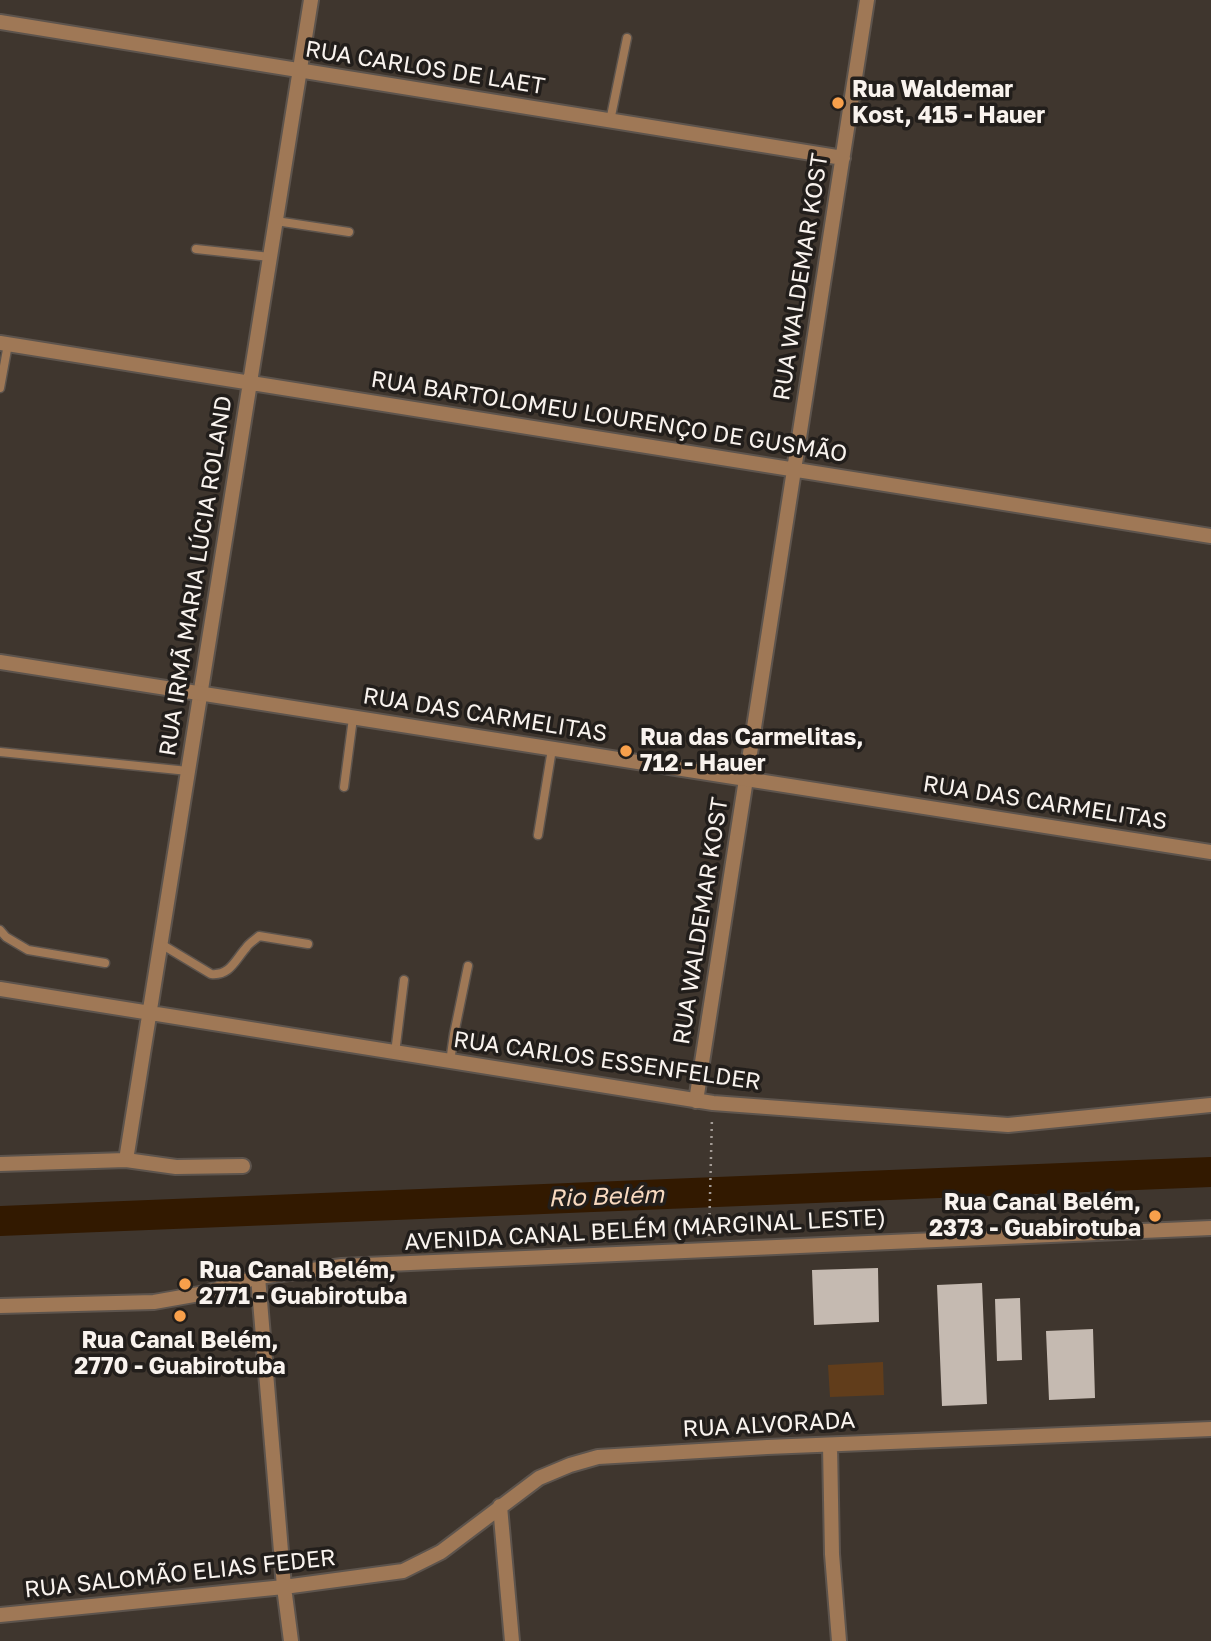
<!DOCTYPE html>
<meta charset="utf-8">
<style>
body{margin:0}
canvas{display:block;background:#3f362e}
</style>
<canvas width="1211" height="1641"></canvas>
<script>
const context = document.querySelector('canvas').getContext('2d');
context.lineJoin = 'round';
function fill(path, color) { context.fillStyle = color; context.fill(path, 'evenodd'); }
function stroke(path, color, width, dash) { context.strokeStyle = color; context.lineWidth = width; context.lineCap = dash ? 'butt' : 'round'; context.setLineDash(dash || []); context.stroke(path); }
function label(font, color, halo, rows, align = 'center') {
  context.font = font + ' "Golos Text",sans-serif'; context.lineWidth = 7; context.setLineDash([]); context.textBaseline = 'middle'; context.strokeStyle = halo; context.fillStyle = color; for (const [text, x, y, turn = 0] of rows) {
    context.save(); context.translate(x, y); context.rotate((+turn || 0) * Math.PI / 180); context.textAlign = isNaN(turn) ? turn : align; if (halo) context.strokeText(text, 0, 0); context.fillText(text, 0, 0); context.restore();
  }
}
const green = new Path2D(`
 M883,1362L884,1395L830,1397L828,1365Z`);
const river = new Path2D(`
 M0,1221L1211,1172`);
const building = new Path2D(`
 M878,1268L879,1322L814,1325L812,1270Z
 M982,1283L987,1404L942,1406L937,1285Z
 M1020,1298L1022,1360L997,1361L995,1299Z
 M1093,1329L1095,1398L1049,1400L1046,1331Z`);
const path = new Path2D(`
 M709,1236L712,1117`);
const service = new Path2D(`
 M610,121L627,38
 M276,221L349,232
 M196,249L270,257
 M0,388L8,344
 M0,752L188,771
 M344,787L353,718
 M538,835L552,749
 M0,930L6,937L28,950L105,963
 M161,944L211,974C230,976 235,960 246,948C249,943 255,940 259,936L308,944
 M395,1053L404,980
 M450,1062L454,1034L468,966`);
const minor = new Path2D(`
 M0,22L843,158
 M0,343L1211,536
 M0,989L713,1103L1008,1125L1211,1105
 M696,1101L867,0
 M126,1160L311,0
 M0,1164L126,1160L176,1167L243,1166
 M258,1277L284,1587L291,1641
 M830,1445L832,1554L839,1641
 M500,1506L512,1641
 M0,1615L284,1587L403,1571L441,1552L539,1478L570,1465L598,1457L767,1447L1211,1429`);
const tertiary = new Path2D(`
 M0,662L1211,852
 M0,1306L154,1302L205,1293L258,1277L342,1266L1211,1228`);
const markers = [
 [838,103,7,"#f8a04b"],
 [626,751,7,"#f8a04b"],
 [1155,1216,7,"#f8a04b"],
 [185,1284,7,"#f8a04b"],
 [180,1316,7,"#f8a04b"]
];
const streetNames = [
 ["RUA CARLOS DE LAET",425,68,9],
 ["RUA WALDEMAR KOST",801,277,-81],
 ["RUA BARTOLOMEU LOURENÇO DE GUSMÃO",609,417,9],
 ["RUA IRMÃ MARIA LÚCIA ROLAND",196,576,-81],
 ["RUA DAS CARMELITAS",485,715,9],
 ["RUA DAS CARMELITAS",1045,803,9],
 ["RUA WALDEMAR KOST",701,921,-81],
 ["RUA CARLOS ESSENFELDER",607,1061,8],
 ["AVENIDA CANAL BELÉM (MARGINAL LESTE)",645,1230,-3],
 ["RUA ALVORADA",769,1425,-3],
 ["RUA SALOMÃO ELIAS FEDER",180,1574,-6]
];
const poiNames = [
 ["Rua Waldemar",852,90],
 ["Kost, 415 - Hauer",852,116],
 ["Rua das Carmelitas,",640,738],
 ["712 - Hauer",640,764],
 ["Rua Canal Belém,",1141,1203,"right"],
 ["2373 - Guabirotuba",1141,1229,"right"],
 ["Rua Canal Belém,",199,1271],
 ["2771 - Guabirotuba",199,1297],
 ["Rua Canal Belém,",180,1341,"center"],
 ["2770 - Guabirotuba",180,1367,"center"]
];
const waterNames = [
 ["Rio Belém",606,1197,-2]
];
fill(green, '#613d1b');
stroke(river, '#321900', 30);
fill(building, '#c5bab1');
stroke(service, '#5d544d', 11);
stroke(minor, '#5d544d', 18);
stroke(tertiary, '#5d544d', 18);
stroke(path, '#a49c96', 2.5, [2, 5]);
stroke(service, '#9f7856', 8);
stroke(minor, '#9f7856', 14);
stroke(tertiary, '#9f7856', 14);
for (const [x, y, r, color] of markers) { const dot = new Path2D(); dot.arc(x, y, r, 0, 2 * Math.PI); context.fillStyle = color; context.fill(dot); stroke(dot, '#221e1b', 2.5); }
label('23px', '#f9f3ee', '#221e1b', streetNames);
label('bold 23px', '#f9f3ee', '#221e1b', poiNames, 'left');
label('italic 24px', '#f8d9bf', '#221e1b', waterNames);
</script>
